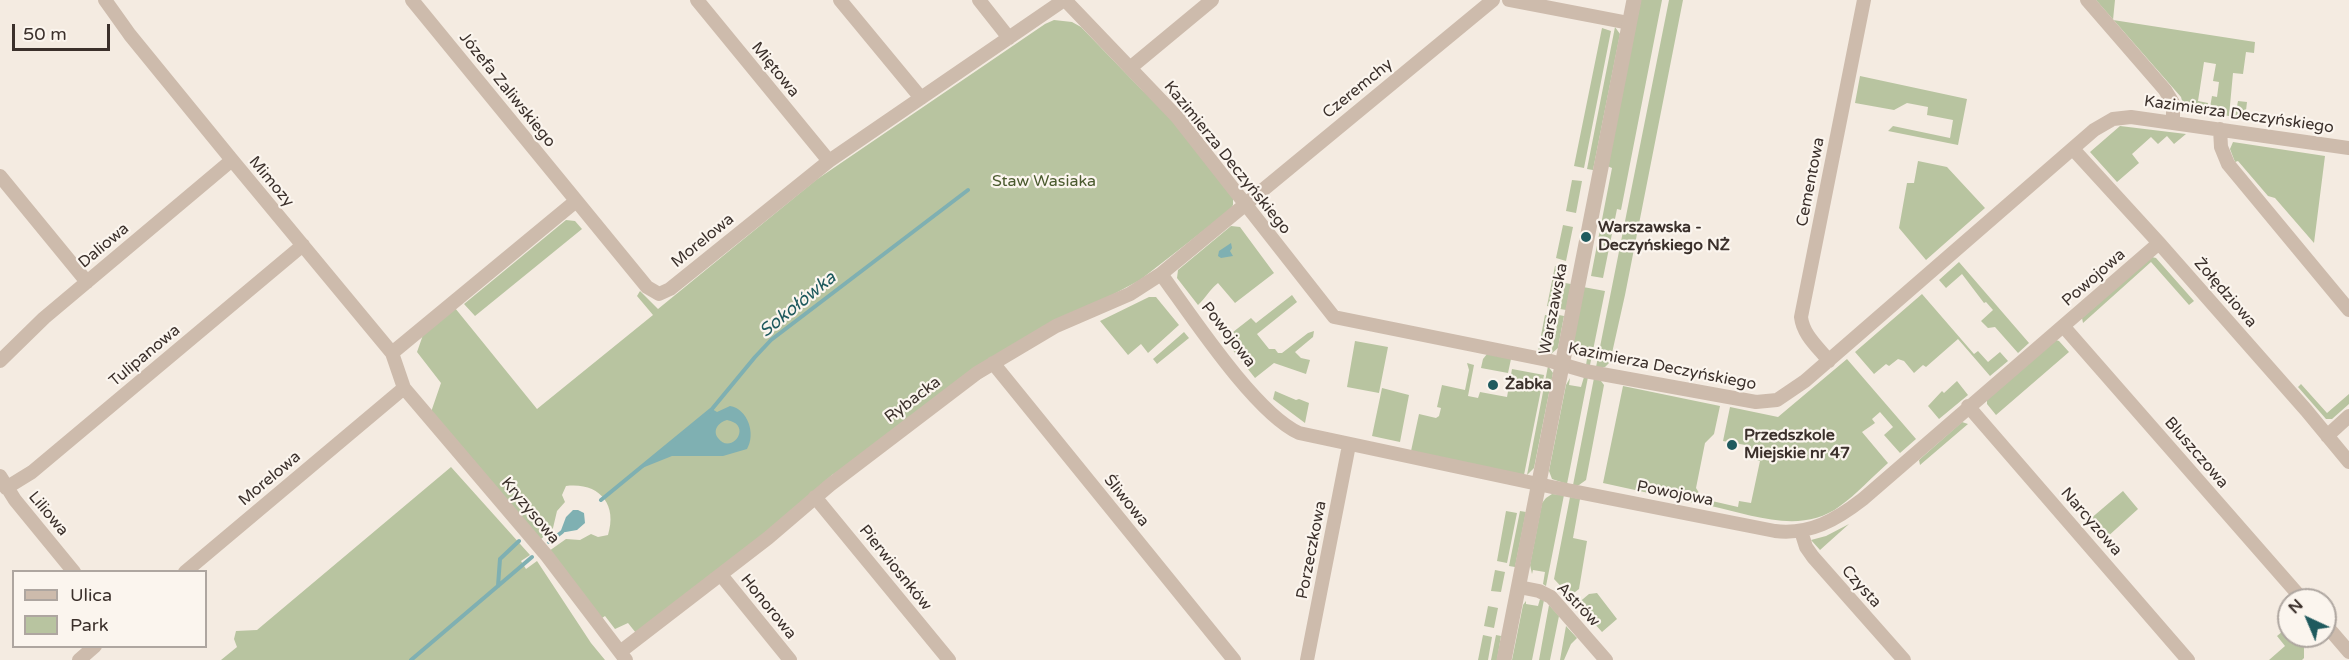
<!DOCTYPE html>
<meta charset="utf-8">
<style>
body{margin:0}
#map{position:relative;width:2349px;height:660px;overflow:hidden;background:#f4ebe1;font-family:"Varela Round",sans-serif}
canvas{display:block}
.legend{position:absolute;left:12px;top:570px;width:195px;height:78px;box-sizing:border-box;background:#fbf5ee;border:2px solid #aea6a0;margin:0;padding:8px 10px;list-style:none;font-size:18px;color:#3b302b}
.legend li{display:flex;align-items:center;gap:12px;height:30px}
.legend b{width:30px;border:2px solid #aea6a0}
.north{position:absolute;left:2277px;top:588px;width:60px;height:60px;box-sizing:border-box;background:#fbf5ee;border:2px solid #aea6a0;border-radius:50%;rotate:316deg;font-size:16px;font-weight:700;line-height:24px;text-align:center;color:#3b302b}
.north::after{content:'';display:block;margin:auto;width:21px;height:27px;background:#1f5a5e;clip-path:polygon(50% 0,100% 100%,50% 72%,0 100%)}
.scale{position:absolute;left:12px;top:24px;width:98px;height:27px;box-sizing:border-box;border:3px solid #3b302b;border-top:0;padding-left:8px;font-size:18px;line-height:21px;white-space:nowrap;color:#3b302b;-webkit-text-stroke:4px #fbf5ee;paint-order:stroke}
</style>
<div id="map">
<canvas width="2349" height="660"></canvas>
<ul class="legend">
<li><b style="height:8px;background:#cdbbac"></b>Ulica</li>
<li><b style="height:16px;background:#b8c4a0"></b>Park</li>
</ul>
<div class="north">N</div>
<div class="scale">50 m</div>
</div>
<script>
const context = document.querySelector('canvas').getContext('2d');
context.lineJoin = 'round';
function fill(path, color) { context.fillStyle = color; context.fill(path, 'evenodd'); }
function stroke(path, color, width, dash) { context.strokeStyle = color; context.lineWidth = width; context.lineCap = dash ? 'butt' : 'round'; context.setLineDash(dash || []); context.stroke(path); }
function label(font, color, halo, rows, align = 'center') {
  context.font = font + ' "Varela Round",sans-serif'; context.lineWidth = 4.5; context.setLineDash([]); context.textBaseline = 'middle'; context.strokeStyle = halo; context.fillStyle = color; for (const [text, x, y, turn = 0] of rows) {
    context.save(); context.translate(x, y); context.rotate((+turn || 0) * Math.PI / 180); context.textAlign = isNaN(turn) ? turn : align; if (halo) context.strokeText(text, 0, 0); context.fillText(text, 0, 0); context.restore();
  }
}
const green = new Path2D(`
 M1641,0H1662L1621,210L1617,209L1603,278L1591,276L1612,168L1607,166Z
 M1669,0H1683L1625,295L1610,362L1605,367H1596Z
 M2096,0H2115L2113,20L2255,42L2254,53L2246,52L2243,74L2233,73L2229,116L2209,113L2212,96L2217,97L2219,82L2213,81L2216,64L2204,62L2198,101L2208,103L2206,116C2191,113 2185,112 2181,97Z
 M1054,20L1072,22L1081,27L1140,88L1164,110L1233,197V205L1230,210L1140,280L1097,303L832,475L772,528L636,633L628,623L615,629L605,616L602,618L549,551L566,539L580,540L591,534L598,537L608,535C618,503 598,482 566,486L562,495L565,502L557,511L553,528L540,540L431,412L441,383L417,352L423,335L455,308L537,409L653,315L637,296L640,291L658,309L816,180L1045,24Z
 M1615,27L1620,34L1593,170L1587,169Z
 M1602,28L1611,31L1584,168L1574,166Z
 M1860,76L1967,99L1958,145L1888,131L1893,126L1950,138L1953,120L1927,115L1928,107L1907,103L1894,110L1855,103Z
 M2238,101L2247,102L2245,119L2235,117Z
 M2120,126L2186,134L2174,144L2167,136L2158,144L2151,137L2132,154L2139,163L2117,182L2090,152Z
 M2233,142L2325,156L2314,243L2275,198L2268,196L2238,161L2235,162L2230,149Z
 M1918,161L1947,167L1985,208L1926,260L1899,228L1907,183H1914Z
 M1572,180L1582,181L1576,213L1566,211Z
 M566,220L575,221L582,229L475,316L464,304Z
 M1563,225L1573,227L1566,261L1556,258Z
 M1231,226L1240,227L1274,273L1235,303L1218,283C1209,290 1206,298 1198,305L1177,278L1178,270Z
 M2152,257L2156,258L2194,301L2189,305L2151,262L2083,323L2082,318Z
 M1959,262L2029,343L2018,353L1995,327L1988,328L1981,321L1993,310L1986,302L1984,303L1962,274L1946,288L1939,280Z
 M1555,266L1565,268L1557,308L1547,306Z
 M1565,283L1571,284L1566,310L1560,309Z
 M1583,287L1605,291L1590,365H1586L1588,353L1576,351L1575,357L1572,350Z
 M1922,294L1974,354L1978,351L1988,362L2000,352L2008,361L1990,376L1958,339L1926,367L1923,365L1914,373L1904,361L1898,359L1889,366L1886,364L1874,374L1855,352Z
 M1292,295L1297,302L1257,334L1269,349H1275L1278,353H1282L1308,333L1314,331L1313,337L1295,352L1301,358L1310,360L1306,374L1274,363L1255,378L1224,339L1229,336L1236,345L1240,341L1233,332L1251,318L1256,323Z
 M1149,297H1156L1179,325L1148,353L1141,344L1128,355L1100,321Z
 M1545,315L1555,316L1549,351L1546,352L1538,351Z
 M1559,315L1564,316L1558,348L1551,354Z
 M1184,332L1189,338L1157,364L1153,359Z
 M2056,340L2059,341L2069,352L1996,415L1987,404V399Z
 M1355,341L1388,347L1379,393L1347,387Z
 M1487,354L1511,359L1508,373L1481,368L1483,359Z
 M1847,359L1916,439L1900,453L1884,435L1893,427L1880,412L1872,419L1875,423L1862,432L1888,463C1872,477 1857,494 1840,506C1802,535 1753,515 1711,506L1712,501L1738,507L1739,501L1751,503L1760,461L1749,458L1751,446L1723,441L1730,407L1778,417Z
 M1467,363L1474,365L1468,396L1478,398L1480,392L1507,397L1512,369L1544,375L1524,475L1411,451L1419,414L1436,418L1439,416L1441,408L1437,407L1442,385L1465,390L1469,370Z
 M1548,366L1553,373L1534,468L1527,475Z
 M1584,377H1588L1567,484L1552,479L1549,471L1566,385L1570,378L1569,385L1581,387Z
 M1594,378L1601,381L1604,385L1586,480L1579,485H1573Z
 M1957,381L1968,395L1939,419L1928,406L1942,391L1944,393Z
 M2301,384L2327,413L2349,394V404L2332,419H2326L2298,387Z
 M1623,386L1720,406L1714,434L1705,443L1696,488L1701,496L1699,504L1603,483Z
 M1382,388L1409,395L1400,442L1372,436Z
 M1275,391L1296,400L1299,399L1309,403L1305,423L1273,399Z
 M1962,422L1968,424L1920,465L1919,460Z
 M451,467L530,555L521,561L526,569L537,561L591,643L605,660H221L237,647L234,639L236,631L257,630Z
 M2123,491L2138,509L2105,539L2089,520Z
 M1552,494L1564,495L1546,586L1543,584L1545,572L1533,570L1532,574L1530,565L1542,503L1546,498Z
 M1570,497L1580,499L1573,538L1587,541L1579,589L1570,596L1554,579Z
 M1506,511L1517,513L1507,563L1497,561Z
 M1520,511L1526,512L1515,567L1509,566Z
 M1849,524L1820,550L1811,540L1826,536Z
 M1495,570L1505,572L1501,592L1491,591Z
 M1597,593L1617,619L1602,632L1577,604L1589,594Z
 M1540,599L1544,600L1532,660H1512L1523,605L1526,601V604L1538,606Z
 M1549,605L1559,616L1550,660H1539Z
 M1488,606L1498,608L1494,628L1484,626Z
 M1566,626L1577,638L1571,644L1564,660H1560Z
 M2289,626V636H2301L2303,638L2306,636H2315L2304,646V658L2302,660H2269L2285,646L2277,636Z
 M1483,635L1492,637L1488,660H1478Z
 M1496,635L1501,636L1497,660H1491Z`);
const water = new Path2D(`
 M1231,243L1232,248L1230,251L1233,256L1221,258L1218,256L1219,251Z
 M730,406C748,409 756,434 747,449L723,456H672L642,468L712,409L717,412ZM727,420C754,425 731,456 718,438C712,430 719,422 727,420Z
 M573,510H578L584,513L585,523L577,530L560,533L566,517Z`);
const stream = new Path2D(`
 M601,500L712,409L755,357L771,340L968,190
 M549,542L562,532
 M498,586L500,559L519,541
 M411,660L532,557`);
const minor = new Path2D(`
 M105,0L130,35L232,160L392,353L404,388L547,556L626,660
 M412,0L647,287L659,294L670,289L829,161L1064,0
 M697,0L829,161
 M840,0L921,98
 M979,0L1009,38
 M1065,0L1177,117L1334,317L1547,360L1585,371L1756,402L1777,400L1805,381L2094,130L2113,119L2131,117L2349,148
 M1509,0L1629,23
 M2087,0L2165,90L2173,103V122
 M1130,68L1212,0
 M2220,129L2221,147L2228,164L2349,310
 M2073,149L2159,243L2306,410L2349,462
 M0,176L87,282
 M1161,274C1191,315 1255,413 1299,433L1552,487L1775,531C1810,535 1836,520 1863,499L2159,243
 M2064,327L2303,600
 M392,353L576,201
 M0,361L44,318L232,160
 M1829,361C1818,347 1803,335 1801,317L1864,0
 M993,363L1234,660
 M1968,406L2188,660
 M2327,436L2349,416
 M0,476L15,500L74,572
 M6,488L32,472L303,245
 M815,497L949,660
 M1801,531L1806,547L1813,557L1904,660
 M185,572L404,388
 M721,575L790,660
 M1519,587L1539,591L1551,597L1606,660
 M2325,624L2349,652
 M620,652L768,538L830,485L977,373L1056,326L1130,294L1161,274L1493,0
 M79,660L95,646
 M1307,660L1349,445`);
const tertiary = new Path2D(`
 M1504,660L1634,0`);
const markers = [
 [1586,237,6,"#1f5a5e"],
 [1493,385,6,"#1f5a5e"],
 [1732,445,6,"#1f5a5e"]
];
const streetNames = [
 ["Miętowa",775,70,51],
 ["Czeremchy",1358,89,-39],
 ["Józefa Zaliwskiego",507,90,51],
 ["Kazimierza Deczyńskiego",2239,115,8],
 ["Kazimierza Deczyńskiego",1227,158,51],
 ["Mimozy",271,182,50],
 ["Cementowa",1811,182,-79],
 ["Morelowa",703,241,-39],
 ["Daliowa",104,246,-40],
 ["Powojowa",2094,278,-41],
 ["Żołędziowa",2225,293,49],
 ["Warszawska",1554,309,-79],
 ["Powojowa",1228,335,52],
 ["Tulipanowa",145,356,-40],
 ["Kazimierza Deczyńskiego",1662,367,11],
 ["Rybacka",913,400,-37],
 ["Bluszczowa",2196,453,49],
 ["Morelowa",270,479,-40],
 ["Powojowa",1675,494,11],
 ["Śliwowa",1126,501,51],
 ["Kryzysowa",530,511,50],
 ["Liliowa",48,514,50],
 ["Narcyzowa",2091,522,49],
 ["Porzeczkowa",1312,550,-79],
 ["Pierwiosnków",895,568,51],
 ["Czysta",1861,587,48],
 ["Astrów",1578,605,46],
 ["Honorowa",768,607,51]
];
const parkNames = [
 ["Staw Wasiaka",1044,182]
];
const poiNames = [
 ["Warszawska -",1598,228],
 ["Deczyńskiego NŻ",1598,246],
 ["Żabka",1505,385],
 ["Przedszkole",1744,436],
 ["Miejskie nr 47",1744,454]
];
const waterNames = [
 ["Sokołówka",798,305,-39]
];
fill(green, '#b8c4a0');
fill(water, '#7fb0b2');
stroke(stream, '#7fb0b2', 4);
stroke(minor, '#cdbbac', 14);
stroke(tertiary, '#cdbbac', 15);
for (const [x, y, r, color] of markers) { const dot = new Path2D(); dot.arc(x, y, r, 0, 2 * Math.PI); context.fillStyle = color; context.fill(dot); stroke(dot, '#fbf5ee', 2); }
label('16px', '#3b302b', '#fbf5ee', streetNames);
label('16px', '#4a5a2e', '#fbf5ee', parkNames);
label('bold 16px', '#3b302b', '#fbf5ee', poiNames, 'left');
label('italic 18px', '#1f5a5e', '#fbf5ee', waterNames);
</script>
